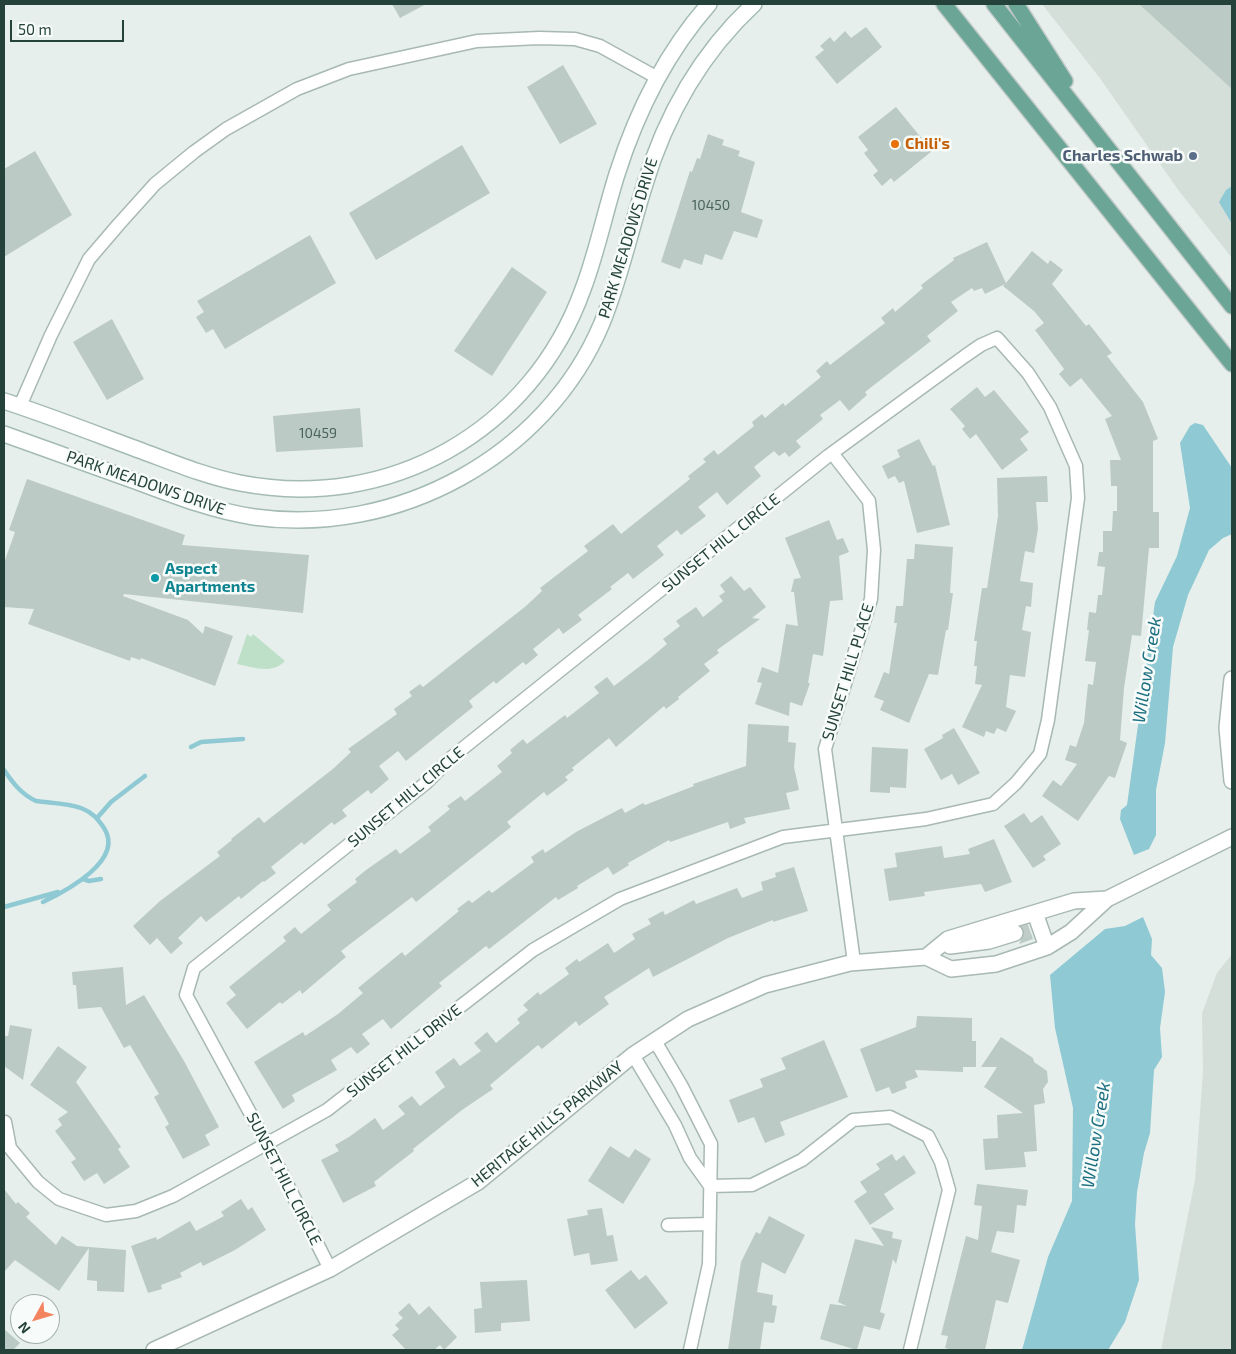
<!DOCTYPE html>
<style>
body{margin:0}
#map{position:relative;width:1236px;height:1354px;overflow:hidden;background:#e6efeb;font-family:"Exo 2",sans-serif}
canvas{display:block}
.frame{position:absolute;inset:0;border:5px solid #24423a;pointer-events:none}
.north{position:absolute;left:10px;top:1294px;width:50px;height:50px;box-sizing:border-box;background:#f7fbf9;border:1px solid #a3b1ad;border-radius:50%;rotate:231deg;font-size:14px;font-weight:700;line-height:20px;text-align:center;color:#24423a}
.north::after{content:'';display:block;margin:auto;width:18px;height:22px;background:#f4845f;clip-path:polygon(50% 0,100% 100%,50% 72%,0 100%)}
.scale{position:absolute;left:10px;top:20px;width:114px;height:22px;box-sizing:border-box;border:2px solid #24423a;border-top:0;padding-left:6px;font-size:15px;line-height:18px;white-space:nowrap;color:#24423a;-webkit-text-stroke:4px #f7fbf9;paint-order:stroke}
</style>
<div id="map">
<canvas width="1236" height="1354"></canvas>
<div class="frame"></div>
<div class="north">N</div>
<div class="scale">50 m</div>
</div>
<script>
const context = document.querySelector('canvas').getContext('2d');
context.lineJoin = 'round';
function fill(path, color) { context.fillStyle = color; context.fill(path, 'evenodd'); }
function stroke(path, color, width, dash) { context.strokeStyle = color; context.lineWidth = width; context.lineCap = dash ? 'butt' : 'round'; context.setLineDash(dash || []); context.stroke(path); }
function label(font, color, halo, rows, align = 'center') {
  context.font = font + ' "Exo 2",sans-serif'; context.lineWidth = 5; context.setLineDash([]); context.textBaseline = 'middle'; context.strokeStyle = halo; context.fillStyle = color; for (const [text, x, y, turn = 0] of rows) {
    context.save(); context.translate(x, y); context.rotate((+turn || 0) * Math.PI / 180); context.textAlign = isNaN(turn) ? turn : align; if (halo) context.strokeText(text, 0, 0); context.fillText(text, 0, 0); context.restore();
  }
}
const built = new Path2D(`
 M1042,4H1232V258L1179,191L1099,77Z
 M1232,954V1350H1161L1195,1180L1203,1072L1202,1013L1217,973Z`);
const green = new Path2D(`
 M247,634L251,637L253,634L285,661C272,675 253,667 237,664Z`);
const water = new Path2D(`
 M1232,186V224L1219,202L1226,190Z
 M1195,423L1203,425L1232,468V534L1223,538L1209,550L1188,595L1173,647L1165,743L1156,790V835L1149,849L1134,855L1120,819L1121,810L1127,805L1155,602L1177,556L1190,508L1180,443L1190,426Z
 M1143,917L1152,939L1151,955L1162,968L1165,992L1160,1028L1162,1057L1154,1070L1150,1133L1144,1153L1137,1192L1135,1224L1139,1280L1125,1322L1108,1350H1022L1048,1257L1072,1201L1073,1108L1055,1028L1050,975L1105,929L1125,926Z`);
const stream = new Path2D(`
 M191,747L201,742L243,739
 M4,770C13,783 21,794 36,801C50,803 67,803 81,808C92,812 98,819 104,828C125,860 66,891 43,902
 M97,818L111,802L145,776
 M83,879L89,881L101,879
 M4,907L58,892`);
const building = new Path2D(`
 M392,4H426L400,18Z
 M1139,4H1232V89Z
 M866,27L882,47L837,84L815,57L824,50L820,46L830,37L834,42L845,31L851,38Z
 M563,65L597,124L560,144L527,87Z
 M896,107L932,151L894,182L891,178L882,186L873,175L878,171L864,153L868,150L858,137Z
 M708,134L724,140L722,145L740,151L738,156L755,162L741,212L763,220L757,238L734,231L722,260L705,254L702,265L684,259L680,269L661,262L690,171L692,172L697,158L700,159Z
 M462,145L490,193L376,260L349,213Z
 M35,151L72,215L4,257V169Z
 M310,235L336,283L225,349L213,329L206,333L196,317L204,312L197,301Z
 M987,242L1006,283L1032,251L1048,264L1050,260L1063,270L1052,284L1086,326L1089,324L1112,353L1107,356L1143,402L1158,439L1153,441V512H1159V548H1149L1141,636L1132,635L1124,688L1120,740L1127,743L1115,778L1109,776L1078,821L1042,796L1053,780L1061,786L1077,764L1065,760L1070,745L1076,747L1084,723L1088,684L1093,685L1096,662L1085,661L1089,630H1087L1089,612L1096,613L1098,595H1102L1105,567L1097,566L1099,552H1103V531H1112L1113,511H1117V486H1111L1110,460H1121L1105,419L1112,416L1081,378L1070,387L1059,374L1064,369L1035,330L1044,323L1034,311L1003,286L1005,284L985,294L982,288L974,291L972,288L951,302L958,311L927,336L931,341L865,392L867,395L849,411L840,400L820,415L823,419L796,441L801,447L789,457L785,452L779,456L774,451L754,467L761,476L727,505L717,492L698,507L706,516L681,535L677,530L657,546L664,555L633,579L628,573L610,587L612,589L578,615L582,620L563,634L559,628L533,649L538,655L526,665L523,662L496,684L494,681L469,701L473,707L406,761L398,751L379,766L389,779L371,794L368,790L342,810L347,816L334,825L332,822L304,845L302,842L271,867L276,873L264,882L263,881L241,899L239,896L206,922L201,916L178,938L183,943L171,954L157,938L150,945L133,926L160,901L220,856L217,852L232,840L231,839L259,817L264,823L334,768L351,752L348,749L397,714L394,709L412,696L409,692L420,684L423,687L526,606L542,591L540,588L588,551L584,546L613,524L621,534L690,479L688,476L706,462L703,459L714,450L718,455L754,426L752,422L762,414L765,418L783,403L785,406L821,377L816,371L827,361L830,365L885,323L881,318L893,308L895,312L923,288L921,285L954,260L953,258Z
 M512,267L547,292L492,376L454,351Z
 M112,319L144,379L107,400L73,342Z
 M977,387L985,397L994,390L1029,432L1020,439L1028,450L1002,470L976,434L970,439L962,429L965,426L950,409Z
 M360,408L363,447L276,452L273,416Z
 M919,439L933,466L935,465L950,525L917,533L904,481L899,483L895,476L888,479L882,466L900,457L897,450Z
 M1047,476L1048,502H1036L1038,529L1034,553L1025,551L1020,581L1033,583L1031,607L1026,606L1022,630L1031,632L1025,677L1010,675L1006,707L1016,711L1006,732L997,728L994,734L986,731L984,737L962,727L982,685L975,684L977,666H974L977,641H974L982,588H987L998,516L997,478Z
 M27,479L185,535L182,545L309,555L303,613L124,594L123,596L188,620L203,634L205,626L233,636L215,686L141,658L140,660L131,657L130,661L28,624L34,609L4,607V563L15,532L9,530Z
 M829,520L837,540L843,538L849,552L839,556L843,600L830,601L823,656L813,654L808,683H810L802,706L790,702L789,716L755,704L762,683L757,682L762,667L778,673L786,624L798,626L794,592H791L794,579L801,578L785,538Z
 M915,544L953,547L950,593H953L948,630H946L938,675L929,674L909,723L880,710L884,701L874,697L884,672L889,674L897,623H894L896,606H903L907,559H914Z
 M731,576L744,591L750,587L766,607L752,618L760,619L717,650L719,653L704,664L710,671L678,697L679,699L666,709L664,706L616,747L609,738L572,768L574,770L565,777L568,780L547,796L544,792L507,822L511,827L416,902L412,897L341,951L346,957L302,994L300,990L282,1004L280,1002L247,1029L226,1003L236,995L229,987L286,941L283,937L295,927L301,934L331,910L327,905L357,882L355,879L366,870L396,849L400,854L431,831L428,827L450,809L447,806L461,796L465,801L502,772L497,766L512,753L510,750L523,739L527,744L565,715L567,718L599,693L594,687L607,677L614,686L648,660L667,644L663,639L680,626L676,621L696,607L703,617L723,601L719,596L725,592L720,585Z
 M748,724L789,726L788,742L796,743L794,767L799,790L786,793L790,809L744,818L746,823L730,829L728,822L670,842L669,840L628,863L629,865L613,875L608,867L577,886L578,888L558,900L556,897L489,949L486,946L439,983L442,986L391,1029L383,1019L362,1034L370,1044L357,1054L351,1047L331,1060L337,1070L292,1095L295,1101L283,1109L254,1062L303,1032L305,1036L338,1014L363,993L358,988L402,952L405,956L459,911L457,909L469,900L472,903L489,890L492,893L534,862L531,857L543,849L545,853L576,832L622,808L625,813L643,803L645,805L694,786L693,784L746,766Z
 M954,728L980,773L958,785L952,774L941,780L924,749L943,738L942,735Z
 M872,747L908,749L906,788L890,787V793L870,792Z
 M1024,813L1031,823L1042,815L1061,844L1043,856L1046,860L1033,868L1004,826Z
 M994,839L1012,882L985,892L981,884L924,892L925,896L889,901L884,869L897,867L895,853L942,846L944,858L970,854L968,849Z
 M794,867L808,911L773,922V920L728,938L653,977L649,968L604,997L609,1004L579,1026L576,1021L542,1049L538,1045L490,1085L493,1089L462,1110L413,1149L414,1151L374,1182L376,1186L343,1203L321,1160L339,1151L335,1145L349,1137L375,1118L383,1130L405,1114L398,1106L412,1096L420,1106L445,1087L435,1072L454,1058L460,1066L481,1051L474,1043L487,1032L496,1043L520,1023L517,1019L528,1010L523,1005L538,992L540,995L569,974L565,968L577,959L579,962L608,943L614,953L635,939L632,934L651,924L648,919L663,911L665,915L694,900L696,904L737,888L742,898L763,890L761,882L776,877L775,873Z
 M1028,925L1033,939L1019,944L1024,935L1022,927Z
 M123,967L126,1005L144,995L184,1061L219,1127L205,1135L210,1145L183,1159L165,1127L169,1124L154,1097L159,1094L130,1045L124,1048L101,1007L78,1009L76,985H73L72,972Z
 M917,1016L972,1018V1041H976V1067H963V1072L915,1070L918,1077L905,1082L907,1088L892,1094L889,1087L876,1092L860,1049L916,1027Z
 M10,1025L32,1029L23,1080L4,1066V1036H8Z
 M1001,1037L1033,1058L1034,1062L1047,1071L1048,1082L1043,1089L1045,1103L1034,1105L1037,1151L1024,1152L1026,1167L985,1170L983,1139L998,1138L997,1115L1023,1113L984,1087L997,1067H981Z
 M824,1040L848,1097L780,1122L785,1135L765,1143L754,1117L738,1123L729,1100L763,1087L760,1079L786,1069L781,1058Z
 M58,1046L87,1067L76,1082L121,1147L118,1149L130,1167L104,1184L97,1173L84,1181L71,1162L76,1159L55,1131L62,1125L58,1119L68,1112L30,1085Z
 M610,1146L629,1158L635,1149L651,1159L623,1204L588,1181Z
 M892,1154L896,1161L904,1155L916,1173L884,1194L894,1209L870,1225L854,1201L867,1192L860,1182L880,1169L876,1164Z
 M977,1184L1028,1190L1026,1206L1017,1205L1014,1233L997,1231L991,1252L1020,1260L1008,1303L996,1300L985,1350H953L945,1348L948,1336L941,1335L966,1236L978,1240L982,1206L974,1205Z
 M4,1189L16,1204L18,1202L30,1213L26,1217L56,1245L62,1236L77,1246L126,1250L124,1292L97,1291V1281L87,1280L89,1248L59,1291L15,1260L4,1272Z
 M241,1199L248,1210L252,1207L266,1230L235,1250L203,1266L201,1262L180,1273L182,1277L161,1285L162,1289L148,1293L131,1246L156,1237L157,1240L190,1221L196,1231L224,1216L221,1212Z
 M602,1208L607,1236L613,1235L618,1261L591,1265L589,1253L574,1256L567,1219L588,1215L587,1210Z
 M769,1216L805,1235L785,1274L762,1262L757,1292L773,1295L772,1305L777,1306L774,1323L764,1322L760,1350H728L741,1262L756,1232L760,1234Z
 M871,1227L893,1232L892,1238L902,1240L896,1264L893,1259L880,1312L885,1314L880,1330L864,1326L857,1350L820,1339L830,1304L847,1306L838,1302L855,1239L884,1246Z
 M631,1270L639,1280L646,1275L668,1303L635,1329L605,1290Z
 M527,1280L530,1321L501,1323V1331L475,1333L474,1309L482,1308L480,1282Z
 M409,1303L419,1315L429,1306L457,1337L444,1350L440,1345L434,1350H406L392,1335L399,1329L395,1325L403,1318L398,1313Z
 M4,1329L20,1343L13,1350H4Z`);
const tertiaryTunnel = new Path2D(`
 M1015,933L1029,929`);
const minor = new Path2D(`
 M20,406L51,335L89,259L119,224L155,184L194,152L226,129L297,89L349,69L477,41L539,38L575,39L600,46L656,77
 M832,453L869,501L874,550L871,599L825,749L854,962
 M655,1041L681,1085L711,1144L709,1264L690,1350
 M633,1055L675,1125L690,1158L710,1186
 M5,1122L10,1148L38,1182L59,1199L106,1215L136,1211L173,1196L327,1110L533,950L620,899L783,837L926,819L993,804L1016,783L1040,754L1048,720L1078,498L1076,466L1050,407L1028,373L997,338L981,345L965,356L828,456L452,757L426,783L194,968L186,995L267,1144L330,1269
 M710,1186L752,1185L802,1160L853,1120L890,1117L928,1136L941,1162L949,1190L910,1350
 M668,1225L709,1224`);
const tertiary = new Path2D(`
 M1232,679L1227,728L1232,781
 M1035,913L1047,947
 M950,946L989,941L1015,933
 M926,957L948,939L1074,901L1107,899
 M154,1350L330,1269L478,1182L633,1055L688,1019L765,985L850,963L926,957L951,969L996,964L1047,947L1071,932L1107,899L1232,837`);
const secondary = new Path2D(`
 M4,401C53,417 101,436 150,454C179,465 209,477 240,483C388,512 532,432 583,289C597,252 605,212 617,174C637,111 665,54 709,4
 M4,434C48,450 93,466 138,482C175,496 214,511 254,517C396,537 546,457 602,323C620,279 630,232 644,187C665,117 700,54 754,4`);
const primary = new Path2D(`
 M944,4L1232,364
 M994,4L1232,306
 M1016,4L1065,81`);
const markers = [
 [895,144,5,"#e8710a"],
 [1193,156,5,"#5c6f8a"],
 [155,578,5,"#0f9aa8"]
];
const numberNames = [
 ["10450",711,205],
 ["10459",318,433]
];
const foodNames = [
 ["Chili's",905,144]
];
const serviceNames = [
 ["Charles Schwab",1183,156]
];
const streetNames = [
 ["PARK MEADOWS DRIVE",628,238,-73],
 ["PARK MEADOWS DRIVE",146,483,19],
 ["SUNSET HILL CIRCLE",721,543,-39],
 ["SUNSET HILL PLACE",848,672,-73],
 ["SUNSET HILL CIRCLE",406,797,-40],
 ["SUNSET HILL DRIVE",404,1051,-38],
 ["HERITAGE HILLS PARKWAY",547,1124,-39],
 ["SUNSET HILL CIRCLE",284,1179,63]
];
const cultureNames = [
 ["Aspect",165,569],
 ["Apartments",165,587]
];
const waterNames = [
 ["Willow Creek",1147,670,-81],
 ["Willow Creek",1096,1135,-81]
];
fill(built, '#d4dfda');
fill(green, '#bfe0c8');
fill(water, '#8ec9d4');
stroke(stream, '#8ec9d4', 4.5);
fill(building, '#bbcac4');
stroke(tertiaryTunnel, '#bfccc8', 15, [15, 8]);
stroke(minor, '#a8b8b2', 15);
stroke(tertiary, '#a8b8b2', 18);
stroke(secondary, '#a4bbb3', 18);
stroke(primary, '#c2cac8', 18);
stroke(minor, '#fff', 12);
stroke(tertiary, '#fff', 15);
stroke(secondary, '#fff', 15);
stroke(primary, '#6aa596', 15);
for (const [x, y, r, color] of markers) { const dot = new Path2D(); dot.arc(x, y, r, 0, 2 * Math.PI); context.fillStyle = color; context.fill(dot); stroke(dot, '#f7fbf9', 2); }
label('14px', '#4a645c', null, numberNames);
label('bold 16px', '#c56008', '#f7fbf9', foodNames, 'left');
label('bold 16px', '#4e5e75', '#f7fbf9', serviceNames, 'right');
label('16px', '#24423a', '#f7fbf9', streetNames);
label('bold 16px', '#0d838f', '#f7fbf9', cultureNames, 'left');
label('italic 18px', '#1c6f80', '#f7fbf9', waterNames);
</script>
